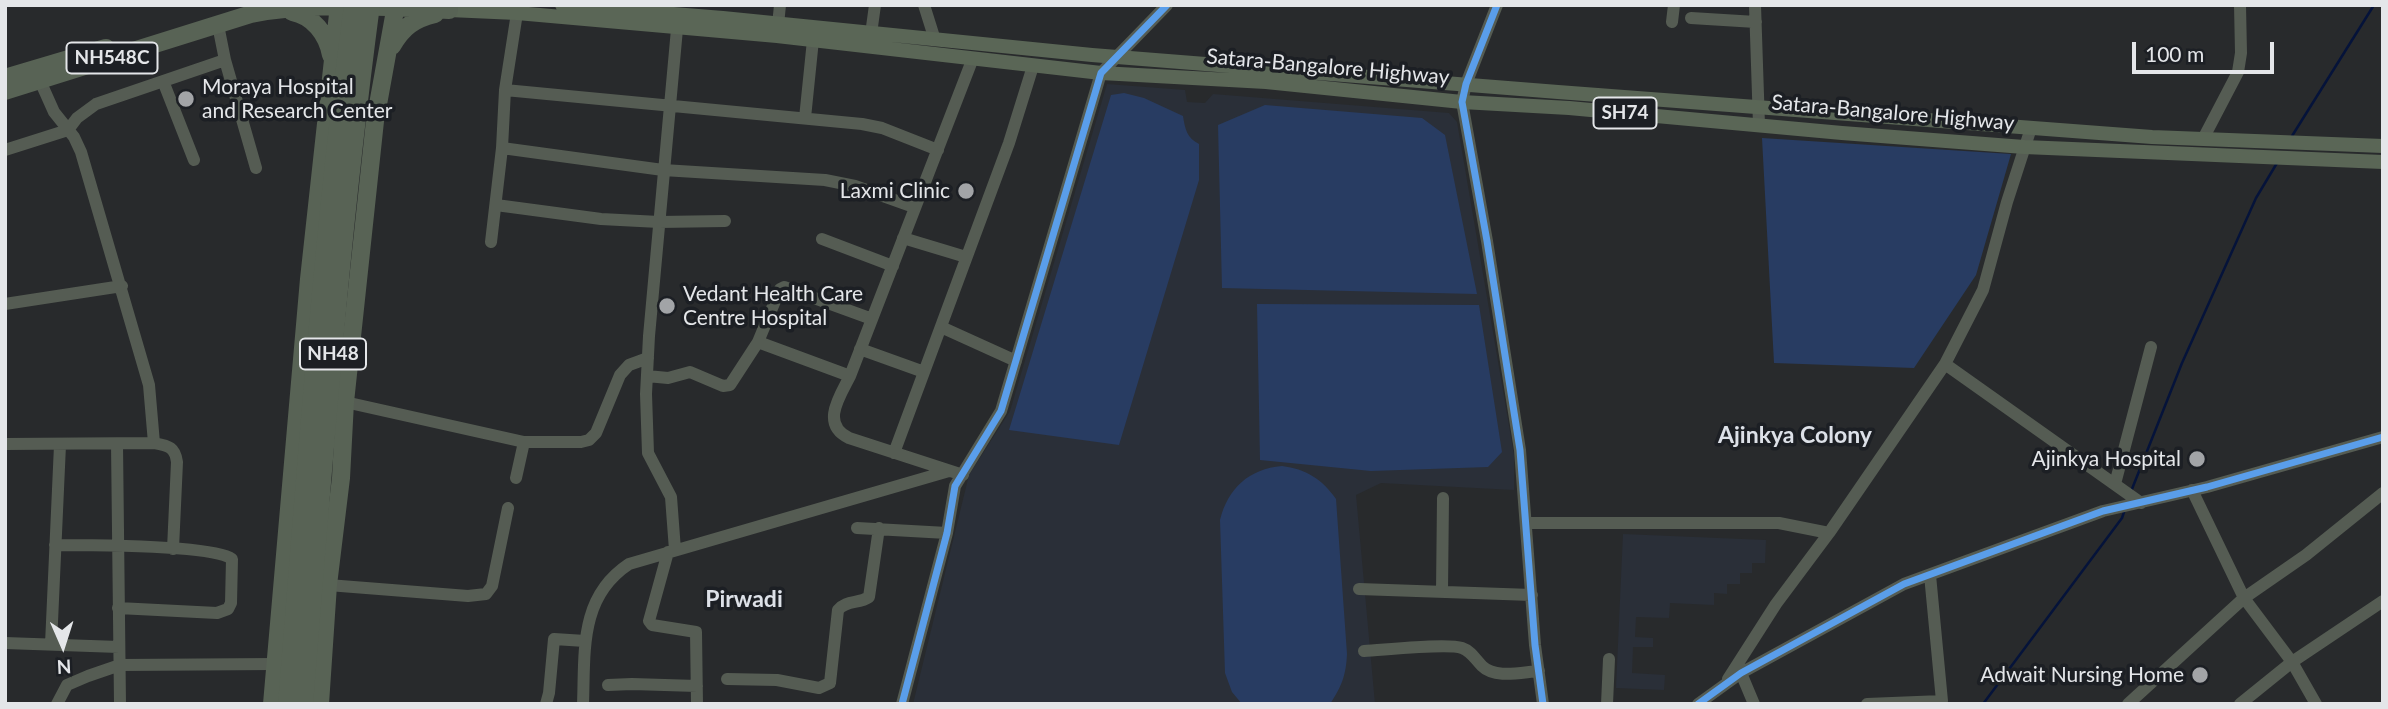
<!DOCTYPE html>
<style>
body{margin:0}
#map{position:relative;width:2388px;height:709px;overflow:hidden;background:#282a2c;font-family:Lato,sans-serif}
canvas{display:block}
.frame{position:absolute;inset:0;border:7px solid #e4e6e9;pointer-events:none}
.north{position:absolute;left:28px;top:611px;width:70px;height:70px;-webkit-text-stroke:5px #1c1f24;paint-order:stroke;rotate:177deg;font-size:19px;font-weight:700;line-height:28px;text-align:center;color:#e4e6e9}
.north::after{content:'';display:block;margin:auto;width:24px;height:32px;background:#e4e6e9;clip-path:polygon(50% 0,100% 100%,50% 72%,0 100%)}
.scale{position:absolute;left:2132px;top:42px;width:142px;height:32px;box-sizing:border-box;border:4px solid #e4e6e9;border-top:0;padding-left:9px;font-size:21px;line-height:24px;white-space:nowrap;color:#e4e6e9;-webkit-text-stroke:5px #1c1f24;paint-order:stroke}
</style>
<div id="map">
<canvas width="2388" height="709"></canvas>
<div class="frame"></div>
<div class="north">N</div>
<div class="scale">100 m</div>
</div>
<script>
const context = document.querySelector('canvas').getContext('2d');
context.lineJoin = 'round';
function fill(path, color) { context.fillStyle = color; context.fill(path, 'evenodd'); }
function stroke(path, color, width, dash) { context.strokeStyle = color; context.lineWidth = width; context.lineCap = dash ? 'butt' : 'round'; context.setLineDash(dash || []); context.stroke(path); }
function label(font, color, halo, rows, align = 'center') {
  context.font = font + ' Lato,sans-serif'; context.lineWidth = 7; context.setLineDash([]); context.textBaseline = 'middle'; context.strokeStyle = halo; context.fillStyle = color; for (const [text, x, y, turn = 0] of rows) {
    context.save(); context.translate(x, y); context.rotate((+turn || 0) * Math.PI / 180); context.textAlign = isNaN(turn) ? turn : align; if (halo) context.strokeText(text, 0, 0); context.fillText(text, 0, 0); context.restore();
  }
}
const built = new Path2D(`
 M1107,84L1185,90L1187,102L1205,103L1213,94L1449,113L1457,122L1514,455V490L1381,483L1356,495L1375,704H913L969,475L1010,411Z
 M1623,534L1766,540L1765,563H1752V573H1740V584H1727V594L1714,593V605L1670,603L1669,618L1636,617L1635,637L1653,638V647H1633L1632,673L1665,675L1664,690L1616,688Z`);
const green = new Path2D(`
 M1124,93L1144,98L1183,116C1185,129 1187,138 1199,144V180L1119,445L1009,430L1111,95Z
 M1265,105L1422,118L1445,135L1477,294L1222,288L1218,125Z
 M1762,138L2011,154L1976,275L1914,368L1774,363Z
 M1257,304L1479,305L1502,452L1488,467L1371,471L1260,460Z
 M1282,466C1306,469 1322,479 1336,499L1347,654C1346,675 1342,686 1330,704H1242L1232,692L1225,673L1220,520C1228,488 1249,469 1282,466Z`);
const stream = new Path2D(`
 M2292,136L2374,5
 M2132,489L2182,363L2256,198L2277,163
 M1983,704L2122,518L2124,512`);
const minor = new Path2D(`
 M924,5L935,40
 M1497,5L1466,84L1462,102L1487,241L1520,450L1535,645L1543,704
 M1755,5L1759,125
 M1691,18L1756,22
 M1672,22L1674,5
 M218,25L225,60L256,168
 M778,25L780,5
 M871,34L875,5
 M37,74L54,112L74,137L81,152L149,385L154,443
 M163,81L194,160
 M505,90L862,124L882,128L938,150
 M805,118L813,40
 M2203,139L2238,72L2241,53L2240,5
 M502,148L663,170L825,180L855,186L914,207
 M5,150L68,130L77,118L96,104L225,60
 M496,205L601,219L659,222L725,221
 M903,238L966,257
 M822,239L893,266
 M491,242L502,148L505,90L517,13
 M5,304L122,286
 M941,327L1016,361
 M758,342L850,376
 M860,349L924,372
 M1945,364L2141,503
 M647,376L668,378L690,372L723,386L730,385L758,342L780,289L784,287L872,319
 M345,402L524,442H581L589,440L596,433L620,375L629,365L648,358
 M5,444L154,443C169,446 175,447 177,462L173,549
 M117,444L120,704
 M894,453L1009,143L1033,66
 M963,475L849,438C820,424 840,396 850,376L973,58
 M516,478L524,442
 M2115,484L2151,347
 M2192,490L2244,598L2306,555L2383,493
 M1526,523H1779L1829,533
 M857,528L947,533
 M55,545C86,545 213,545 232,559L231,603L228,609L217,613L118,608
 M675,550L671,497L648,453L646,394L649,336L678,18
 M668,552L649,621L652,625L696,632L697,704
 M328,585L468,596L486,594L492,586L508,508
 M1359,589L1532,595
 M1442,591L1443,498
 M5,643L119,647
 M51,644L60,445
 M1364,651C1384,650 1447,643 1462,648C1471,651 1475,659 1482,666C1495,679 1522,672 1539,671
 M1741,673L1754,704
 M727,679L777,680L819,688L830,683L838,610C846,600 859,604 869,597L879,528
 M1728,679L1776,604L1829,533L1945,364L1983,290L2007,202L2031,128
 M608,685L632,684L697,686
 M57,704L67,685L88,676L120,665L276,664
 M546,704L549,693L554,639L585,641
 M583,704C585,651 579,597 629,564L949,471
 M902,704L947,533L955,486L1001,411L1101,73L1167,5
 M1607,704L1609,659
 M1698,704L1741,673L1904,584L2103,511L2207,487L2383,437
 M1867,704L1942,701L1930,575
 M2128,704L2244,598L2292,662L2316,704
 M2240,704L2292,662L2383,601`);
const major = new Path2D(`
 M562,5L723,18L1092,55L1558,92L2152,137L2383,146
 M449,10L517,13L777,36L1101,73L1266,82L1462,102L1569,108L1842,133L2024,147L2383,162`);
const highway = new Path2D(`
 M292,12C313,16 327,34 331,55
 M392,46C403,27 414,19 435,14
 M5,78L106,48
 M5,91L251,14C315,1 384,7 449,10
 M272,704L309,279L339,5
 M320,704L328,585L341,478L345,402L375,121L396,5`);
const highwayBridge = new Path2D(`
 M287,704C306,471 322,237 353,5
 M304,704C323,471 340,237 371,5`);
const cycleway = new Path2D(`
 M1497,5L1466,84L1462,102L1487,241L1520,450L1535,645L1543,704
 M902,704L947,533L955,486L1001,411L1101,73L1167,5
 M1698,704L1741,673L1904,584L2103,511L2207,487L2383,437`);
const markers = [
 [186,99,9,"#a2a4a7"],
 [966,191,9,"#a2a4a7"],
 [667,306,9,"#a2a4a7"],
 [2197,459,9,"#a2a4a7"],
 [2200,675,9,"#a2a4a7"]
];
const shields = [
 [112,58,91],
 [1625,113,63],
 [333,354,66]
];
const shieldNames = [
 ["NH548C",112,58],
 ["SH74",1625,113],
 ["NH48",333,354]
];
const streetNames = [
 ["Satara-Bangalore Highway",1328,67,5],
 ["Satara-Bangalore Highway",1893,113,5]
];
const poiNames = [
 ["Moraya Hospital",202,87,"left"],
 ["and Research Center",202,111,"left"],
 ["Laxmi Clinic",950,191],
 ["Vedant Health Care",683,294,"left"],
 ["Centre Hospital",683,318,"left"],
 ["Ajinkya Hospital",2181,459],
 ["Adwait Nursing Home",2184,675]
];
const neighbourhoodNames = [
 ["Ajinkya Colony",1795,436],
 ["Pirwadi",744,600]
];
fill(built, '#2a2f38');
fill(green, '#283c62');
stroke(stream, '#05133a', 2.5);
stroke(minor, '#555c53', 12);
stroke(major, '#5a6656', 14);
stroke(highway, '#586355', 18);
stroke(highwayBridge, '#586355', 18);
stroke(cycleway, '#5a9eea', 7);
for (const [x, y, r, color] of markers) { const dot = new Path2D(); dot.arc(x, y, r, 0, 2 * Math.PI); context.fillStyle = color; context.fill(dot); stroke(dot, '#1c1f24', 2.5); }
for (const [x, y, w] of shields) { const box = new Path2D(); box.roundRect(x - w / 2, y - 15.5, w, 31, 5); context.fillStyle = '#1c1f24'; context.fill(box); stroke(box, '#e4e6e9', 2); }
label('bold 19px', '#e4e6e9', null, shieldNames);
label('21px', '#e4e6e9', '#1c1f24', streetNames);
label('21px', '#e4e6e9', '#1c1f24', poiNames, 'right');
label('bold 23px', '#dde1e8', '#1c1f24', neighbourhoodNames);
</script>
